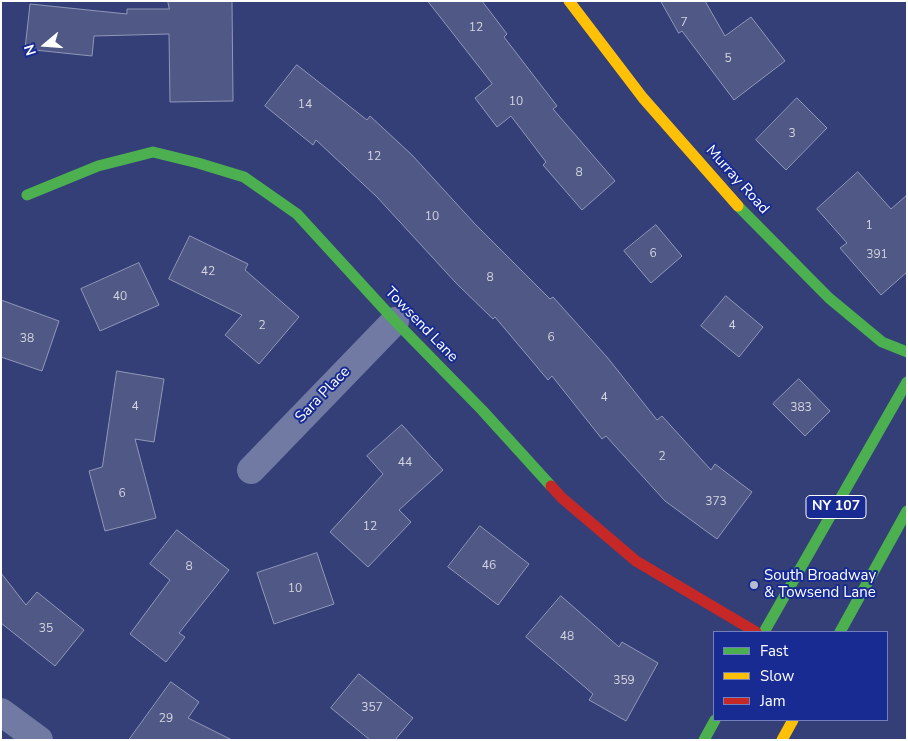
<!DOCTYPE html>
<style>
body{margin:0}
#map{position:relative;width:908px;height:741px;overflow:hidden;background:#343f77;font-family:"Nunito Sans",sans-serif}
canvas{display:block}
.frame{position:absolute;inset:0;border:2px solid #fff;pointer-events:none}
.legend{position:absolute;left:713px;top:631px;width:175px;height:90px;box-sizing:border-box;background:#182b93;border:1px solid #7480be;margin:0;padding:6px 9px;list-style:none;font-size:15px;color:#fff}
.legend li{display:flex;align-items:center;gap:10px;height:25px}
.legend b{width:25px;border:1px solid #7480be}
.north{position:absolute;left:20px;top:20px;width:50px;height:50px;-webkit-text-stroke:4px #182b93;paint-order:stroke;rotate:252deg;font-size:14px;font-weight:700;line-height:20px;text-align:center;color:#fff}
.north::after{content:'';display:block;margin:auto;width:18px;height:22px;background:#fff;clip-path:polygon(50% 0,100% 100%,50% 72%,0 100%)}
</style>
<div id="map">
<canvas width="908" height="741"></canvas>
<div class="frame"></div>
<ul class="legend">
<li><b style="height:6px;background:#4caf50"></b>Fast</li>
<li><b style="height:6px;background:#ffc107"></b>Slow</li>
<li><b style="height:6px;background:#c62828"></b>Jam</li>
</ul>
<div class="north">N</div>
</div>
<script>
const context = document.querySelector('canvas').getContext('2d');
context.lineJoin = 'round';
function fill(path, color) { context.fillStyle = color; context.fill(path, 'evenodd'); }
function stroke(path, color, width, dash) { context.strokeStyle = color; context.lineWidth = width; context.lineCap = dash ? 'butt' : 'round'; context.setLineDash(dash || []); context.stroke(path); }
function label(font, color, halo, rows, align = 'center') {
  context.font = font + ' "Nunito Sans",sans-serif'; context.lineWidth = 4; context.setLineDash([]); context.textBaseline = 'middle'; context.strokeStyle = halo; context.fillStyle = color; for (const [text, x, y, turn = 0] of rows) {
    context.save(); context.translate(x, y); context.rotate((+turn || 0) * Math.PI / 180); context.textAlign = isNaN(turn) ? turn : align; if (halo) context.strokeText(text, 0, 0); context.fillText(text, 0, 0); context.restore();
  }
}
const building = new Path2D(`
 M168,1H232L233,101L170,102L169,34L94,36L92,56L25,49L30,4L127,14V9H169Z
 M428,1H482L507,34L504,37L557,106L553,109L615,181L582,210L543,165L546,162L511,116L497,127L475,98L492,84Z
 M661,1H705L725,36L751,17L785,61L734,100L682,31L679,33Z
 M297,65L367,120L370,116L412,155L475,224L550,299L553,297L607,357L657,420L662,416L711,470L715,464L752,492L717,539L665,501L606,436L602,439L552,376L548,380L495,317L493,319L456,283L377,197L316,140L313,145L265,106Z
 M797,98L827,128L786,170L756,140Z
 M858,172L891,209L907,195V272L881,295L840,248L847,243L817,209Z
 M656,225L682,256L651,283L624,251Z
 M190,236L248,264L245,270L299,317L259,364L225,335L242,315L169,279Z
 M139,263L159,305L100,331L81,289Z
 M726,296L763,327L739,357L701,326Z
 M1,300L59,321L42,371L1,357Z
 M117,371L164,379L154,442L135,439L156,518L105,531L89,471L102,467Z
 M799,379L830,411L805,436L773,404Z
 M402,425L443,470L399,510L411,522L368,567L330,532L383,474L367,456Z
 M480,526L529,564L498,605L448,567Z
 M177,530L229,570L179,633L185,637L166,662L130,634L170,580L150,564Z
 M317,553L334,604L274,624L257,573Z
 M1,573L26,605L37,592L84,630L55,666L1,623Z
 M561,596L619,647L622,642L658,663L626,721L589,700L593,694L526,637Z
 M359,674L413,718L395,740H370L331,708Z
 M171,682L199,702L188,718L232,740H129Z`);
const street = new Path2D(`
 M251,470L395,321
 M1,712L39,740`);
const fast = new Path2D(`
 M27,195L98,166L153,152L198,163L244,177L297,214L395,321L482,410L551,486
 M738,206L829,298L882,342L907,352
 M764,632L907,382
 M840,632L907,511
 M704,740L715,720`);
const slow = new Path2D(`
 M569,1L643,98L738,206
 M782,740L793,720`);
const jam = new Path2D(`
 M551,486L562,498L636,561L756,632`);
const markers = [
 [754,585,5,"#b8bccf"]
];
const numberNames = [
 ["7",684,23],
 ["12",476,28],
 ["5",728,59],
 ["10",516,102],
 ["14",305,105],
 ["3",792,134],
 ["12",374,157],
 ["8",579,173],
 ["10",432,217],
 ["1",869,226],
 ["6",653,254],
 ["391",877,255],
 ["42",208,272],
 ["8",490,278],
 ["40",120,297],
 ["2",262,326],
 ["4",732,326],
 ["6",551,338],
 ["38",27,339],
 ["4",604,398],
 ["4",135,407],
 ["383",801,408],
 ["2",662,457],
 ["44",405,463],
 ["6",122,494],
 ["373",716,502],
 ["12",370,527],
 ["46",489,566],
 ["8",189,567],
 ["10",295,589],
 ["35",46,629],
 ["48",567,637],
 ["359",624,681],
 ["357",372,708],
 ["29",166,719]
];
const shields = [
 [836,507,60]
];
const shieldNames = [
 ["NY 107",836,507]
];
const streetNames = [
 ["Murray Road",737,180,48],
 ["Towsend Lane",421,325,46],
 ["Sara Place",323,395,-46]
];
const poiNames = [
 ["South Broadway",764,576],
 ["& Towsend Lane",764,593]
];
fill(building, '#505885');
stroke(building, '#9198b8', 1);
stroke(street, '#717aa2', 28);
stroke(fast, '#4caf50', 11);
stroke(slow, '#ffc107', 11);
stroke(jam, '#c62828', 11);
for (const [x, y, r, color] of markers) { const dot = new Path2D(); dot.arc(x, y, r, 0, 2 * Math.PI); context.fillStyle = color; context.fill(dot); stroke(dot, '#182b93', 2); }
label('12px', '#d3d5e0', null, numberNames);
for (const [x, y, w] of shields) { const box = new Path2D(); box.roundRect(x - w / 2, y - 11.5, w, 23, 4); context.fillStyle = '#182b93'; context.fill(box); stroke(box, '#fff', 1); }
label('bold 14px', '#fff', null, shieldNames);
label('15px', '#fff', '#182b93', streetNames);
label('15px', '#fff', '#182b93', poiNames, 'left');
</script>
